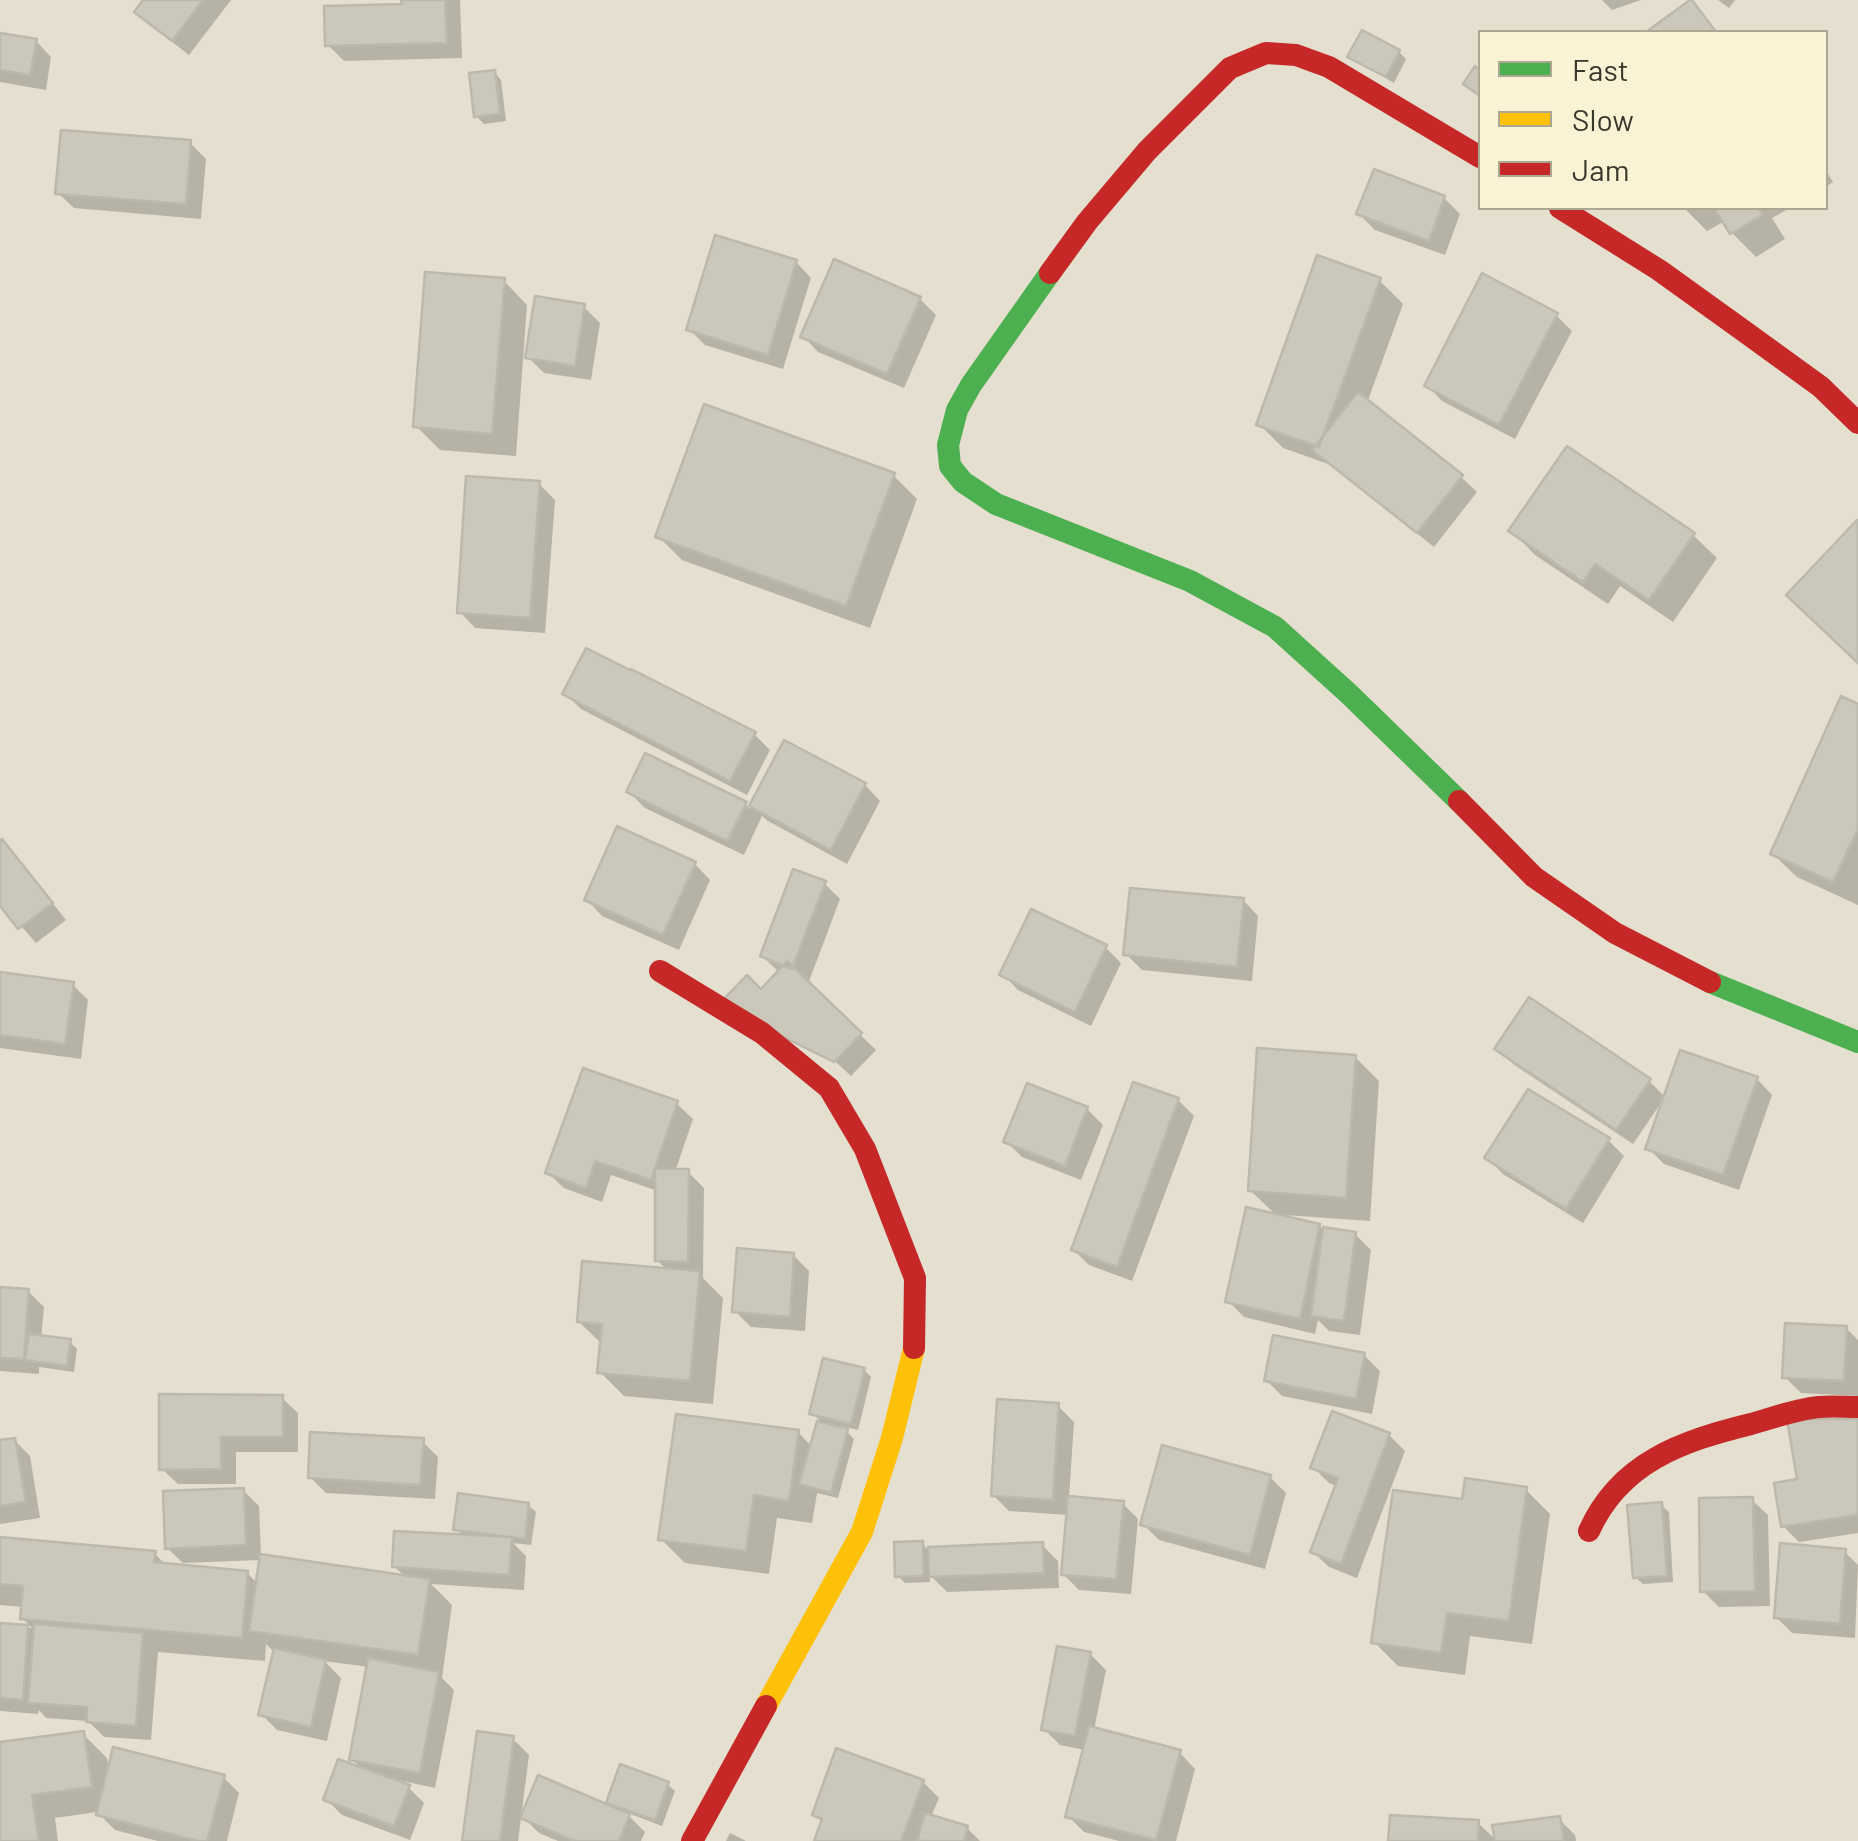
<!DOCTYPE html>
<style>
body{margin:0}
#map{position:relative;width:1858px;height:1841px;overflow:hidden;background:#e4dfcf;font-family:Barlow,sans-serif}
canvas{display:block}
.legend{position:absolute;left:1478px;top:30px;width:350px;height:180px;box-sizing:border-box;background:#f9f2d4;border:2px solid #aca790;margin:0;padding:12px 18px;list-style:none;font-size:30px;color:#39362b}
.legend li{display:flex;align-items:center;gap:20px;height:50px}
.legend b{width:50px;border:2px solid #aca790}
</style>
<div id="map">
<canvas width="1858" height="1841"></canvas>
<ul class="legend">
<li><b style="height:12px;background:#4caf50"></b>Fast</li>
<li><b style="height:12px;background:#ffc107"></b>Slow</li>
<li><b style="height:12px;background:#c62828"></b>Jam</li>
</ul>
</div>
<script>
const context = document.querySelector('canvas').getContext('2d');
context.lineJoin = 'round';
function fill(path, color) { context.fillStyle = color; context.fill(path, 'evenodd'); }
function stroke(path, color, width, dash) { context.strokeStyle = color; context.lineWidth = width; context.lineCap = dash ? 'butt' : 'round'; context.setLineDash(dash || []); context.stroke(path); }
const shadow = new Path2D(`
 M146,0H231L189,55L153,27L137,11Z
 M404,0H460L462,58L344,61L328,45L404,6Z
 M1602,0H1641L1612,10Z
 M1718,0H1735L1729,8Z
 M0,36L36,41L51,57L46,90L0,82Z
 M1399,52L1406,59L1394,83L1350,57Z
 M494,72L501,80L506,121L484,124L476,116Z
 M190,143L206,159L201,219L74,208L58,193Z
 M1826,170L1833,182L1826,187Z
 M1444,198L1460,214L1445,255L1375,230L1359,214Z
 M1684,208H1790L1772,218L1785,239L1756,257L1732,233L1725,221L1707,231Z
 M796,262L811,278L783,369L705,345L689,329Z
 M1379,280L1403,304L1367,403L1461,477L1477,492L1434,547L1331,465L1283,448L1259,424Z
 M504,281L527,305L516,456L440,450L416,426Z
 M920,299L936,315L904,388L818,352L803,336Z
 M584,307L600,323L591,380L544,373L528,357Z
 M1556,315L1572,331L1515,439L1442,401L1427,385Z
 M893,475L917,499L870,628L682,560L658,536Z
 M539,484L555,500L545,633L475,628L460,612Z
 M1512,531L1693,535L1717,558L1673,622L1620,586L1608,604L1535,555Z
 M565,693L754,734L770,750L747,795L581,709Z
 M1858,707V905L1797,877L1773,854Z
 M785,743L865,785L880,801L847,864L768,821L762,816L744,855L645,808L629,792L745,804L750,809Z
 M0,844L17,858L66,920L36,943L0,902Z
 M695,864L710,880L679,950L602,916L587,900Z
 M824,883L840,899L808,984L876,1050L851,1076L761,993L780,973L762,956Z
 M1243,900L1258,916L1252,981L1142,970L1126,954Z
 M1105,947L1121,963L1091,1026L1018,990L1003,974Z
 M0,975L72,984L88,1000L81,1059L0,1048Z
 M1497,1048L1649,1081L1666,1098L1757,1079L1772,1095L1739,1190L1664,1164L1648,1148L1663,1100L1633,1144L1513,1064Z
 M1355,1057L1379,1081L1370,1221L1284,1215L1283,1218L1319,1226L1323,1230L1355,1234L1371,1250L1360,1335L1329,1331L1318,1320L1315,1334L1244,1317L1228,1301L1277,1216L1250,1190Z
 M1178,1100L1194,1116L1132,1281L1089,1265L1074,1250Z
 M677,1104L693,1119L675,1172H688L704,1188L703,1278L723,1298L713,1404L624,1396L600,1372L602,1344L579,1322L668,1271L657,1260L658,1191L611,1175L602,1202L564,1188L548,1173Z
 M1087,1109L1103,1125L1081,1180L1022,1157L1006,1141Z
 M1608,1140L1624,1156L1583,1223L1503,1174L1487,1158Z
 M793,1255L809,1271L805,1331L751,1327L735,1311Z
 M0,1289L28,1291L44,1307L41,1338L70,1342L77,1349L74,1372L39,1367V1374L0,1371Z
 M1846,1328L1858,1340V1396L1801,1393L1785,1377Z
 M1364,1355L1380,1371L1372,1414L1282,1396L1266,1380Z
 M864,1370L871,1377L858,1430L841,1426L854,1439L838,1498L817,1493L812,1523L777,1518L769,1574L685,1563L661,1539L798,1432L812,1447L819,1420L812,1413Z
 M282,1398L298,1413V1452H236V1484H178L162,1469Z
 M1058,1406L1074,1422L1069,1498L1122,1503L1138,1519L1131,1594L1079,1590L1063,1574L1069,1515L1009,1511L993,1495Z
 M1858,1412V1533L1799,1542L1783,1526L1800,1481Z
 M1389,1435L1405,1451L1357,1578L1329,1567L1313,1552L1337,1486L1329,1483L1313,1467Z
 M14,1440L30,1456L40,1518L0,1524V1443Z
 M422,1441L438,1457L435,1499L326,1493L310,1477Z
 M1270,1477L1286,1493L1265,1569L1159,1540L1143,1524Z
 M243,1490L259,1506L261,1557L406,1578L394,1566L464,1537L456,1529L528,1505L536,1512L531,1545L513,1543L526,1556L524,1590L431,1584L452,1605L442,1678L454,1690L435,1788L398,1780L397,1783L408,1787L424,1803L410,1840L342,1815L326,1799L363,1771L352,1759L369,1667L324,1661L341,1678L327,1741L277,1730L261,1714L275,1653L266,1644L265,1661L158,1652L151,1740L104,1737L88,1721L46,1718L39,1710L38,1714L0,1711V1625L32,1628L22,1618L23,1607L0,1605V1540L154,1553L166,1565L247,1573L258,1584L261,1560L183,1563L167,1548Z
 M1526,1490L1550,1514L1532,1644L1470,1636L1465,1675L1398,1666L1374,1642L1465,1502Z
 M1752,1500L1768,1515L1770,1606L1719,1607L1703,1591Z
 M1661,1505L1669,1512L1673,1582L1643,1584L1635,1577Z
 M922,1543L928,1550L1042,1545L1058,1561L1059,1588L947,1592L930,1575V1582L905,1583L898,1576Z
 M1845,1552L1858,1565L1855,1638L1792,1633L1776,1617Z
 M1090,1654L1106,1670L1094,1730L1180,1753L1195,1769L1176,1841H1119L1084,1832L1068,1816L1085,1750L1060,1745L1044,1729Z
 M83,1734L107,1758L109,1772L223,1777L239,1793L227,1841H158L115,1830L97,1812L55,1818L58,1841H0V1745Z
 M513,1739L529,1755L518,1841H465Z
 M923,1782L939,1798L931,1817L967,1828L980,1841H817L823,1823L815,1814Z
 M667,1784L675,1791L662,1826L625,1812L645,1832L641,1841H558L539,1833L523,1817L619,1812L609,1802Z
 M1559,1819L1575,1835L1576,1841H1497Z
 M1478,1823L1494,1838V1841H1391Z
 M730,1833L746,1841H726Z`);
const building = new Path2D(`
 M143,0H203L172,41L134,12Z
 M401,0H445L447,43L325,46L324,6L402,4Z
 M1692,0L1716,32H1646L1690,0Z
 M1362,30L1400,50L1386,77L1347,57Z
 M0,33L37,39L30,75L0,70Z
 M1475,66L1480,70V96L1463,84Z
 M495,70L500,114L474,117L469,73Z
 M61,130L191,140L186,204L55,194Z
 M1374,169L1445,196L1429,241L1356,214Z
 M1714,208H1758L1763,215L1730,234Z
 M715,235L797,260L768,355L686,330Z
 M1317,255L1381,278L1319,447L1256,425Z
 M834,259L921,297L887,374L800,337Z
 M425,272L505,278L492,434L413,427Z
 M1482,273L1558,313L1499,425L1424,386Z
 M535,296L585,304L575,366L525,358Z
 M1358,392L1463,475L1417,533L1312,450Z
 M704,404L895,473L846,606L655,537Z
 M1567,446L1695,533L1649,600L1595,564L1583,582L1508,531Z
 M466,476L540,481L530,618L457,613Z
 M1857,520H1858V663L1786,595Z
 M586,648L630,670L631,669L756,732L730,781L562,694Z
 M1841,696L1858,704V829L1833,882L1770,854Z
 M784,740L866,783L831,850L749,806Z
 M645,753L747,802L727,841L626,792Z
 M617,826L696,862L663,935L584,900Z
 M2,839L53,903L18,929L0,906V841Z
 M793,869L826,881L792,969L760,956Z
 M1130,888L1244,898L1237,967L1123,955Z
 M1031,909L1107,945L1075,1012L999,975Z
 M787,961L862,1033L834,1062L718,1005L747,975L761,989Z
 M0,972L74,982L65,1044L0,1035Z
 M1529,997L1651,1079L1616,1130L1494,1049Z
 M1257,1048L1356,1055L1346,1198L1248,1191Z
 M1680,1050L1758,1077L1723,1175L1645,1149Z
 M583,1068L678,1101L651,1180L595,1161L586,1188L545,1173Z
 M1133,1082L1179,1098L1117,1267L1071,1250Z
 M1027,1083L1088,1107L1065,1166L1003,1142Z
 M1528,1089L1610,1138L1566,1209L1484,1158Z
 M655,1169H689L688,1262L655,1261Z
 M1246,1207L1320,1224L1300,1319L1225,1302Z
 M1323,1227L1356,1232L1344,1321L1311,1316Z
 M737,1248L794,1253L790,1317L732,1312Z
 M582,1261L700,1271L690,1381L597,1373L602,1324L577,1322Z
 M0,1287L29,1289L24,1359L0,1358Z
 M1785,1323L1847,1326L1844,1381L1782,1378Z
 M29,1334L71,1339L67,1366L25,1360Z
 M1273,1335L1365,1353L1356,1399L1264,1381Z
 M823,1358L865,1368L851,1424L809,1414Z
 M159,1394L283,1395V1437H221V1469L159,1470Z
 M997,1399L1059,1403L1053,1500L991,1496Z
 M1332,1411L1390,1433L1341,1564L1310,1552L1338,1478L1310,1468Z
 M676,1414L799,1430L789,1501L754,1495L746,1551L658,1540Z
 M1787,1419H1858V1515L1781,1527L1774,1483L1797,1479Z
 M817,1421L848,1429L831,1493L799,1484Z
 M310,1432L424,1438L420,1485L308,1478Z
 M15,1438L26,1502L0,1506V1440Z
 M1162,1445L1271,1475L1250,1555L1140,1525Z
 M1465,1478L1527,1487L1509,1621L1447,1613L1441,1653L1371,1643L1393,1490L1462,1499Z
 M244,1488L246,1545L165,1549L163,1491Z
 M458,1493L529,1503L525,1539L453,1530Z
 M1068,1496L1124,1501L1116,1579L1061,1575Z
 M1753,1497L1755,1591L1700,1592L1699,1498Z
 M1662,1502L1667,1576L1633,1578L1627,1505Z
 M394,1531L512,1537L509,1575L392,1567Z
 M0,1537L156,1551L154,1562L248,1571L242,1638L20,1619L23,1586L0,1584Z
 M923,1541L924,1576L895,1577L894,1542Z
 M1043,1542L1044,1573L929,1577L928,1547Z
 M1780,1543L1846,1549L1840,1624L1774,1618Z
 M260,1554L430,1579L418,1655L249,1631Z
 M0,1623L28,1625L23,1700L0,1698Z
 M34,1624L143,1633L136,1726L86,1722L87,1707L28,1703Z
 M1057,1646L1091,1652L1075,1736L1041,1730Z
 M274,1648L326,1660L311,1727L258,1715Z
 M368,1658L439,1672L420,1773L349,1760Z
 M1089,1726L1181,1750L1156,1840L1065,1817Z
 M84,1731L92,1787L32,1795L39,1841H0V1742Z
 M477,1731L514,1736L500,1841H462Z
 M113,1747L225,1775L207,1841H198L96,1815Z
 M836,1748L924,1780L901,1841H814L822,1819L812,1815Z
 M338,1759L410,1785L394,1826L323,1800Z
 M620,1764L669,1782L655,1820L606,1803Z
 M538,1775L630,1814L619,1841H575L520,1818Z
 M925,1813L968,1826L964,1841H917Z
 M1390,1815L1479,1820L1478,1841H1388Z
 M1560,1816L1564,1841H1495L1492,1825Z`);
const fast = new Path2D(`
 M1050,273L971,385L957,410L948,445L950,466L963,482L996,504L1190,581L1275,627L1349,694L1459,801
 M1710,982L1858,1042`);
const slow = new Path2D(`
 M766,1706L862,1532L892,1438L914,1348`);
const jam = new Path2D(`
 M1560,208L1659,270L1748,334L1821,387L1858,423
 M1050,273L1087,222L1147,151L1230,68L1266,53L1296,55L1329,67L1480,157
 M1459,801L1534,877L1615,933L1710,982
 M660,971L762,1033L829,1088L865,1149L915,1278L914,1348
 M1589,1531C1620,1462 1682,1441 1751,1424C1773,1418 1796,1409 1819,1407C1832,1406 1845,1407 1858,1407
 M692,1841L766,1706`);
fill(shadow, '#0003');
fill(building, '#cbc8bb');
stroke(building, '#bcb8ac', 2.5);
stroke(fast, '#4caf50', 22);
stroke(slow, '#ffc107', 22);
stroke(jam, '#c62828', 22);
</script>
